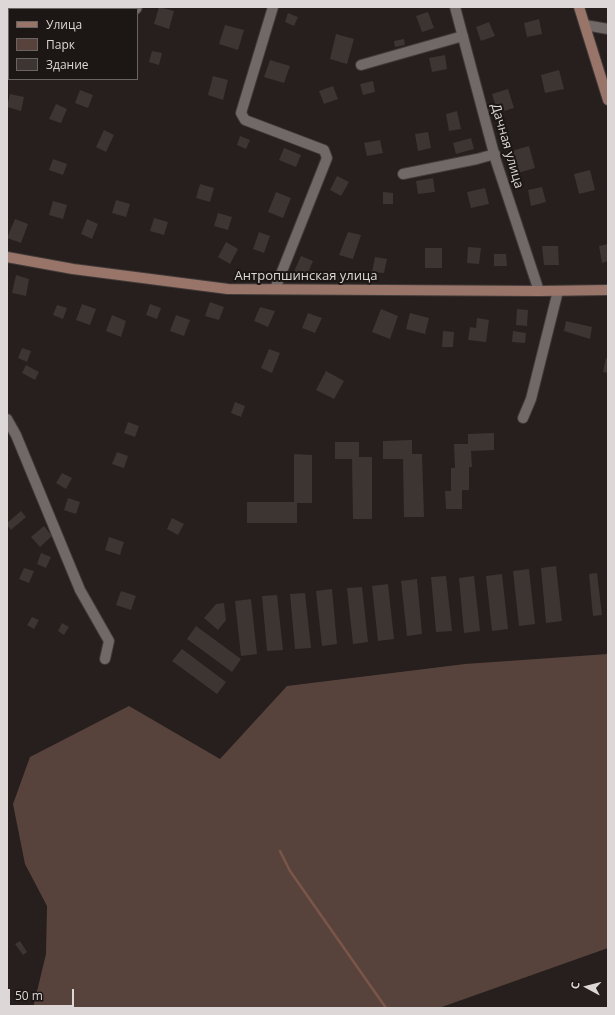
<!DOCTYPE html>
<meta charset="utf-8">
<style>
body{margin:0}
#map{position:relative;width:615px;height:1015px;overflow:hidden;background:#261f1d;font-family:"Open Sans",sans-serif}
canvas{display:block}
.frame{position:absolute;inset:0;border:8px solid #ddd8d7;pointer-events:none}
.legend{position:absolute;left:8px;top:8px;width:130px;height:72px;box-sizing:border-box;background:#1c1614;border:1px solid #696462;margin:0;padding:5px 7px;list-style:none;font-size:12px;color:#ddd8d7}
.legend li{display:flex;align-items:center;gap:8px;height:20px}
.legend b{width:20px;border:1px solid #696462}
.north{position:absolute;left:567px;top:967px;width:40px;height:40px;-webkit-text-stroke:3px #1c1614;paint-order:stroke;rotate:277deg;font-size:11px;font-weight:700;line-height:16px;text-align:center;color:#ddd8d7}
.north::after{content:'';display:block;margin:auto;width:14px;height:18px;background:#ddd8d7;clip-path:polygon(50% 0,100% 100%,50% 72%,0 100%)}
.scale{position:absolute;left:8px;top:989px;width:66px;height:18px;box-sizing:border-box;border:2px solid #ddd8d7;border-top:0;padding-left:5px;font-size:12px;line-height:14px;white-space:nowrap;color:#ddd8d7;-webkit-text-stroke:3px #1c1614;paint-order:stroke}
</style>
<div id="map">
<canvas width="615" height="1015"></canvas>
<div class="frame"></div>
<ul class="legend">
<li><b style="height:5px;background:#997469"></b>Улица</li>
<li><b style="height:11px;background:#58433c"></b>Парк</li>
<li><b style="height:11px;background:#3c3532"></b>Здание</li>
</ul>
<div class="north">С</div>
<div class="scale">50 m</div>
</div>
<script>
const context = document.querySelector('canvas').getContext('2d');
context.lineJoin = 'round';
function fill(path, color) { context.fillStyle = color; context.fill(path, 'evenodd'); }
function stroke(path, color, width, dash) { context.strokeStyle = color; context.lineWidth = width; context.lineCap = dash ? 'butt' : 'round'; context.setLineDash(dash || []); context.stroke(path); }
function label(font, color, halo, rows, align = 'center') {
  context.font = font + ' "Open Sans",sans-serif'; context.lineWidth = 4; context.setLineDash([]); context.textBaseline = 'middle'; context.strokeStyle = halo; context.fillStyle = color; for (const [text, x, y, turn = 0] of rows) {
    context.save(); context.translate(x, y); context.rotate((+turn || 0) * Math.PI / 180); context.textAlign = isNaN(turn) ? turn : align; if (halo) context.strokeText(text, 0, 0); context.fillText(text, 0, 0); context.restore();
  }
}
const green = new Path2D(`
 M608,654V948L439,1008H33L46,954L47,906L25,864L13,804L30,757L129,706L220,759L287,686L465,664Z`);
const stream = new Path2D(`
 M280,851L290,871L386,1008`);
const building = new Path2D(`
 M159,7L174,11L169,29L154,24Z
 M428,12L434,28L422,32L416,16Z
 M288,13L298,17L294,26L285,22Z
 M539,19L542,34L527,37L524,23Z
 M489,22L495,36L481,41L476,27Z
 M225,25L244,30L238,50L219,44Z
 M336,34L354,39L347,64L330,59Z
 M404,39L405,45L395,47L394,41Z
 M152,51L162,53L159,65L149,62Z
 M445,55L447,69L432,72L429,58Z
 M270,60L290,66L284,83L264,77Z
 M559,70L564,89L545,93L541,75Z
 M213,76L228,80L223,100L208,95Z
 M373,81L375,92L363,95L360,84Z
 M333,86L338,99L324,104L319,91Z
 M508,89L514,108L498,113L492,94Z
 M80,90L93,95L88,108L75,103Z
 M10,94L24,97L21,111L7,107Z
 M56,104L67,109L61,123L49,119Z
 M457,111L461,129L449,131L446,114Z
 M104,130L114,135L106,152L96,147Z
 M428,132L431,148L418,151L415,134Z
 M240,136L250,140L246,149L237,145Z
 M471,138L474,149L456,154L453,143Z
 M380,140L383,153L367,156L364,143Z
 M529,146L535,168L518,173L511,151Z
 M284,148L301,155L296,167L279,160Z
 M53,159L67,164L63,175L49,170Z
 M590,170L595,190L579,194L574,174Z
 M337,176L349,182L341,196L330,190Z
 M433,178L435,192L418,194L416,181Z
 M200,184L214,188L210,202L196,198Z
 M542,187L546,202L531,206L528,190Z
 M485,188L489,204L471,208L467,192Z
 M276,192L291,198L283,218L268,212Z
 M383,192L393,193V204H383Z
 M116,200L130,204L126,217L112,213Z
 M53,201L67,205L63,219L49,215Z
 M218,213L232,217L228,230L214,226Z
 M154,218L168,222L164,235L150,231Z
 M15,219L28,224L21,243L7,238Z
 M87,219L98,224L92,239L81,234Z
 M259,232L270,236L264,253L253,249Z
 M348,232L361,235L353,259L339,255Z
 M226,242L238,249L230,264L218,257Z
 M608,244V261L602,263L599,246Z
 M542,246H558L559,265H544Z
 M468,247L481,248L479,264L467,263Z
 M425,248H442V268H425Z
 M494,254H506L507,266H494Z
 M301,256L313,261L305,280L292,276Z
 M375,257L387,259L384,273L372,272Z
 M16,275L29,279L26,296L12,293Z
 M210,302L224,307L219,320L205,316Z
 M82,304L96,309L90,325L76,320Z
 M150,304L161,308L157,319L146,315Z
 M57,305L67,308L63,319L53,315Z
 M260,307L275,311L268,327L254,321Z
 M381,309L398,316L390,339L372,332Z
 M517,309L528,310L527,326L516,325Z
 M308,313L322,318L315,333L302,328Z
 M410,313L429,318L425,334L406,329Z
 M112,315L126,321L121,337L106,331Z
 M176,315L190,320L184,336L170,331Z
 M477,318L489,320L486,342L468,340L470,327L476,328Z
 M566,321L592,327L590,339L564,331Z
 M443,331L454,332L453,347H442Z
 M513,331L526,333L525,343L512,342Z
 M22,348L31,351L27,362L18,358Z
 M269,349L280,353L272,373L261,368Z
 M606,358L608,359V373L603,372Z
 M26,365L39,372L35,380L22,373Z
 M326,371L344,381L334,399L316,390Z
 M235,402L245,406L241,417L231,413Z
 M128,422L139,426L135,437L124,433Z
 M494,433V450L471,451L472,467H469V490H462V509H446L445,491H451V468H455L454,444H468V434Z
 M412,440V454H422L424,517H404L403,459H383V441Z
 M335,442H359V457H372V519H353L352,459H335Z
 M117,452L128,456L124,468L112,464Z
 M294,454L312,455V503H297V523H247V502H294Z
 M62,473L72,478L66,489L56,483Z
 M68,498L80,502L76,514L64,510Z
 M21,511L26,517L11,530L7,525V523Z
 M172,518L184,524L178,535L167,529Z
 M44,526L52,536L40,547L31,537Z
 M109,537L124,542L120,555L105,550Z
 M41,553L51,557L46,568L37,564Z
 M556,566L562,621L546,623L541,568Z
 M24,568L34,571L29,583L19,579Z
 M529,569L535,624L519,626L513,571Z
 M597,573L602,615L593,616L589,574Z
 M502,574L508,629L492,631L486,576Z
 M446,576L452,631L436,632L431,577Z
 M474,576L480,631L464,633L459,578Z
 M417,579L422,634L407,636L401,581Z
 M388,584L394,639L378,641L372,586Z
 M362,587L368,642L353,644L347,588Z
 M332,589L337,644L322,646L316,591Z
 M121,591L136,596L131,610L116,605Z
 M305,593L311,648L295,649L290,594Z
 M277,595L283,650L267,651L262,596Z
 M251,599L257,654L241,656L235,601Z
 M224,603L226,620L218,630L204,618L216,604Z
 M32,617L39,620L34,629L27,625Z
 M62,623L69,627L64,635L58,631Z
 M196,626L241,659L232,672L187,639Z
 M182,649L226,682L217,694L172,661Z
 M20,941L27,952L23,955L15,944Z`);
const street = new Path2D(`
 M273,7L241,113L245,120L324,150L327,158L275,289
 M455,7L496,161L539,291
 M13,9L14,7
 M136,9L137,7
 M585,25L608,29
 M7,26L9,20
 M7,57H9
 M361,65L463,36
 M403,174L477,159L495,154
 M523,418L531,399L558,291
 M7,419L16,435L80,590L109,641L105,659`);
const secondary = new Path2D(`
 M579,7L608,100
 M7,257L73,269L228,289L539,291L608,290`);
const streetNames = [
 ["Дачная улица",507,146,74],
 ["Антропшинская улица",306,276]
];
fill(green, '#58433c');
stroke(stream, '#7a5549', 2.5);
fill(building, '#3c3532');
stroke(street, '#403b39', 12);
stroke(secondary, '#403b39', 12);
stroke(street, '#716967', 10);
stroke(secondary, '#997469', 10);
label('13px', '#ddd8d7', '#1c1614', streetNames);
</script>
